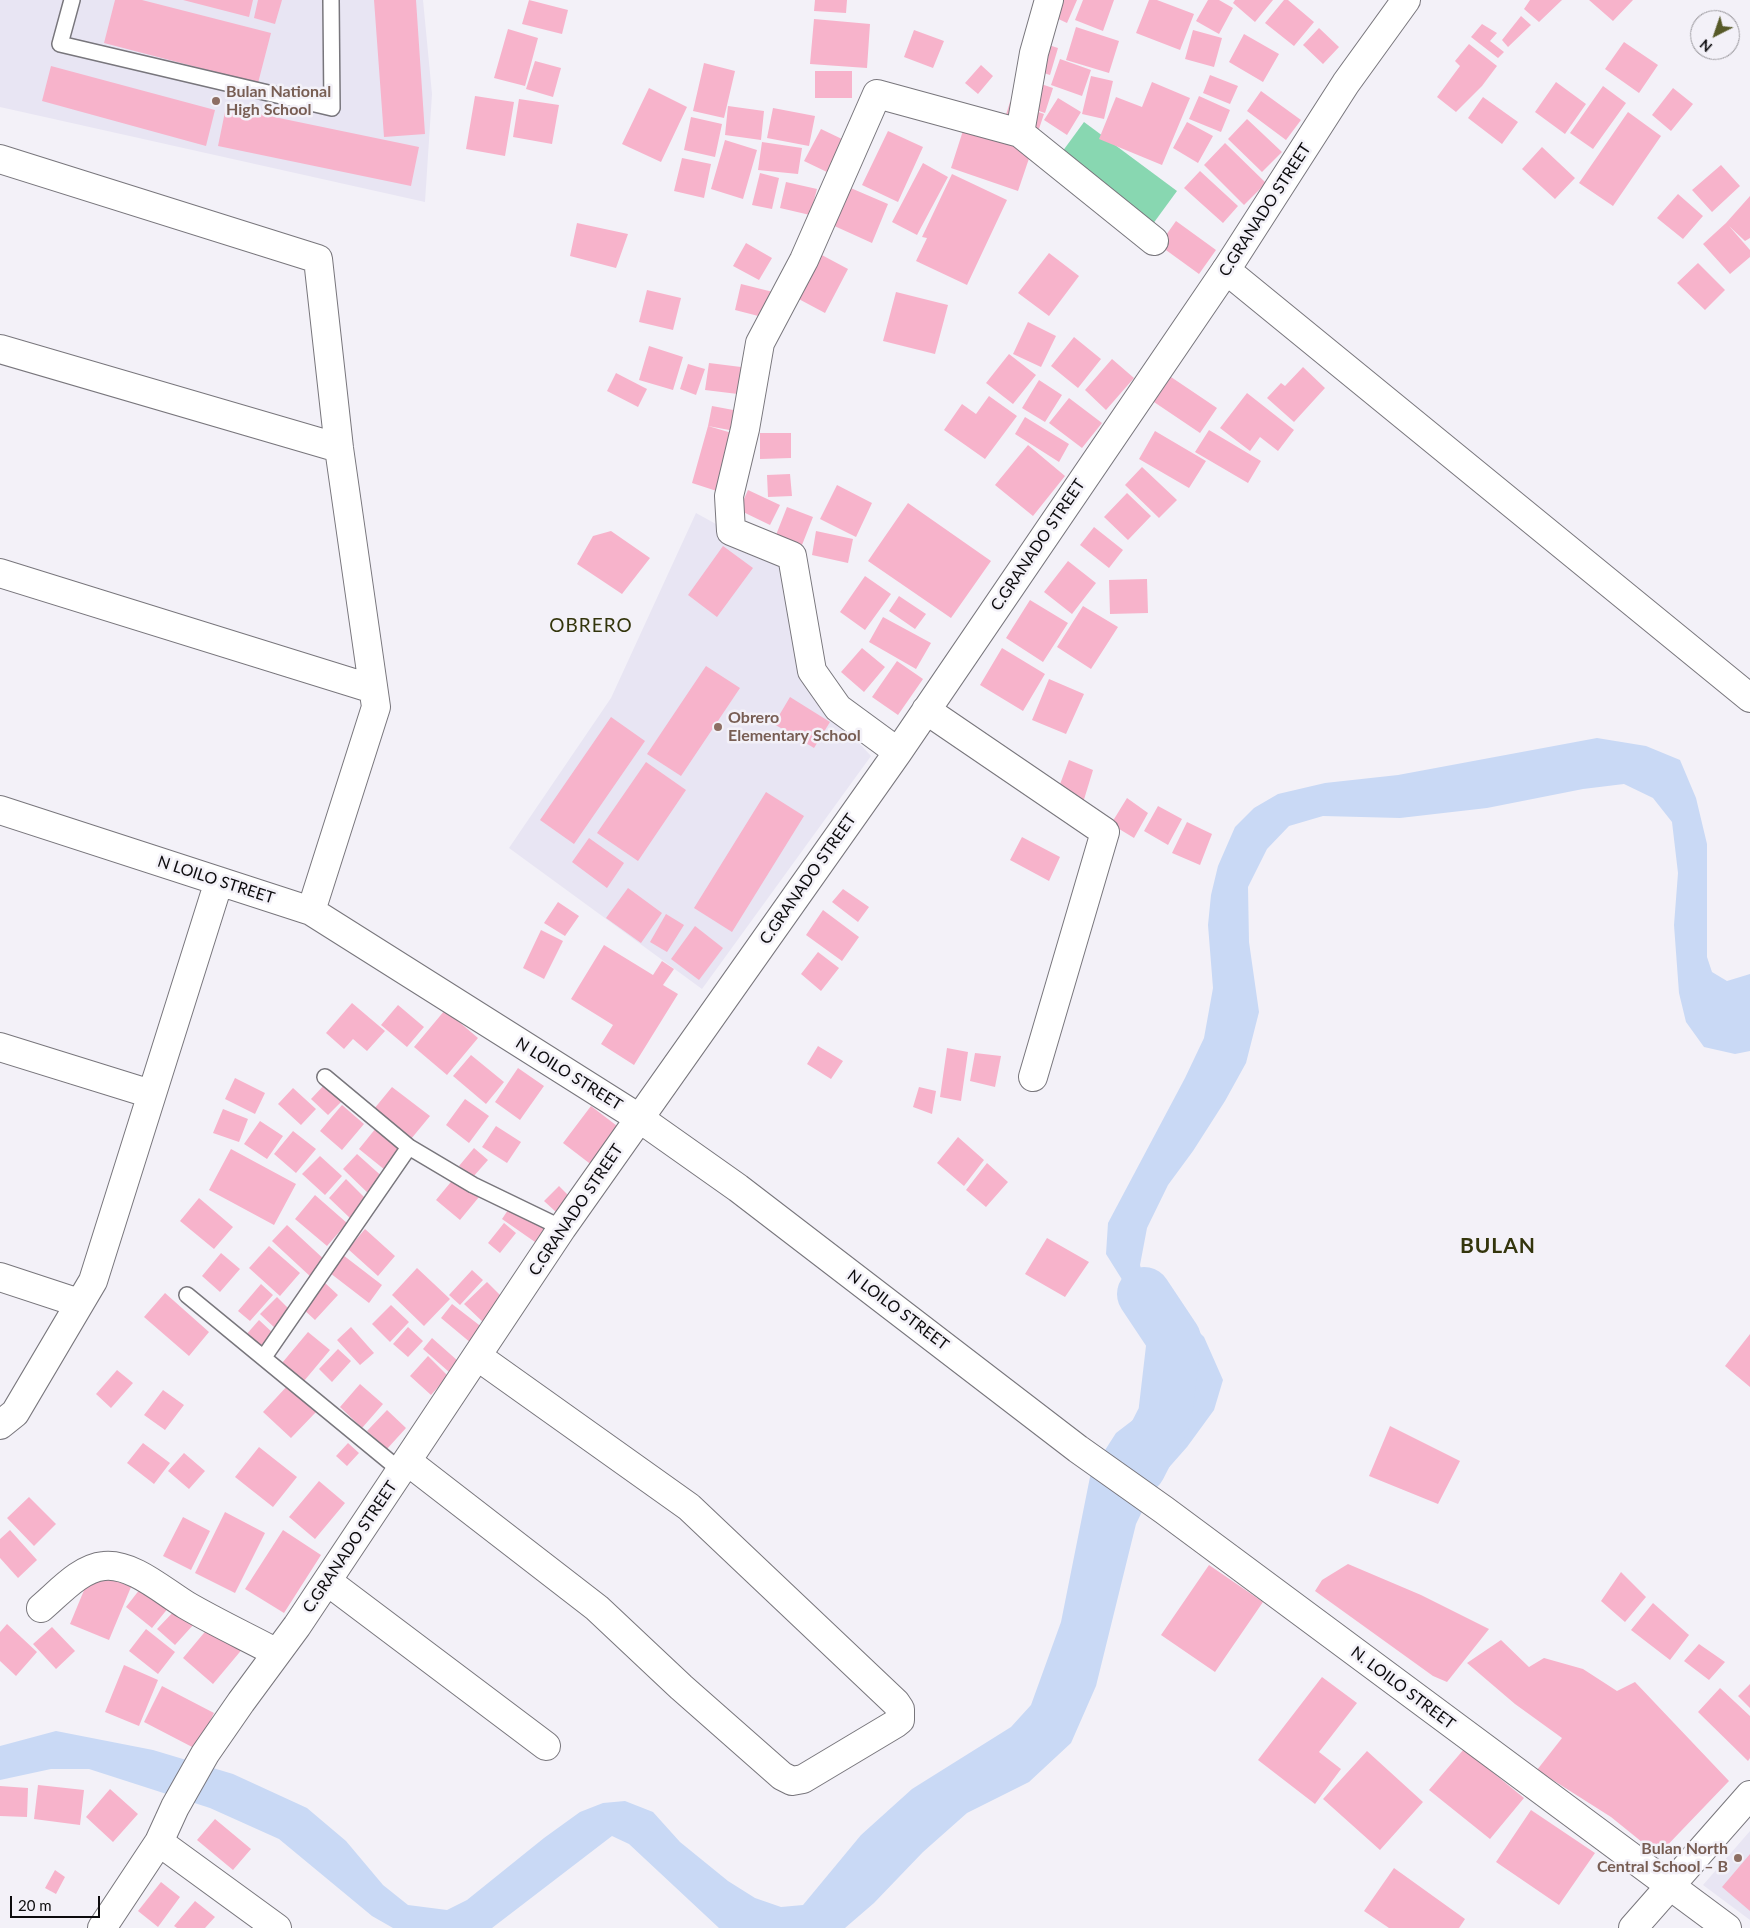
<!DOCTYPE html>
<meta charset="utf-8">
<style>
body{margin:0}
#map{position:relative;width:1750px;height:1928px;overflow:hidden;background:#f3f1f8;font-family:Lato,sans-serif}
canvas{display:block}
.north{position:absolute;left:1690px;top:10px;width:50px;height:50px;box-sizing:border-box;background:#f3f1f8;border:1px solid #97959a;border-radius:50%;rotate:221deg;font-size:14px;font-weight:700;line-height:20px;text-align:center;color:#0c0b0d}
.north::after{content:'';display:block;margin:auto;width:18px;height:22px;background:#575a28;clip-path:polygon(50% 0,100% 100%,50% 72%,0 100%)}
.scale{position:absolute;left:10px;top:1896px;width:90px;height:22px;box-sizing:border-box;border:2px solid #0c0b0d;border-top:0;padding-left:6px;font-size:15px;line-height:18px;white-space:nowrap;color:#0c0b0d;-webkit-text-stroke:4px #f3f1f8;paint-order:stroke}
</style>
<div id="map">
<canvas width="1750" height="1928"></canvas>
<div class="north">N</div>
<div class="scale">20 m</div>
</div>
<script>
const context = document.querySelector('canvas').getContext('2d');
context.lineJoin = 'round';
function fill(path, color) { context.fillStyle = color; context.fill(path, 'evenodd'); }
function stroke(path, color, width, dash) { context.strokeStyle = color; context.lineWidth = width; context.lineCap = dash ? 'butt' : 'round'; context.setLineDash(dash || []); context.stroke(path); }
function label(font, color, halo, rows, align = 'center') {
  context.font = font + ' Lato,sans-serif'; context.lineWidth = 5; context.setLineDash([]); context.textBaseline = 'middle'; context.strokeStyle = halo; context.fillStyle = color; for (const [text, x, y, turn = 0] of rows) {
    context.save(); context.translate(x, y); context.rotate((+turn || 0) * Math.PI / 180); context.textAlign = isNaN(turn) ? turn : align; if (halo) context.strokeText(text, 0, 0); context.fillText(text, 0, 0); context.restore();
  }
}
const built = new Path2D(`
 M0,0H423L432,94L425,202L0,107Z
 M696,513L781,560L803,682L871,756L702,989L509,848L611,698Z
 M1750,1831V1920L1703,1885Z`);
const green = new Path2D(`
 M1084,122L1177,191L1147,232L1054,163Z`);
const water = new Path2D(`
 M1597,738L1646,746L1680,760L1696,798L1707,844V957L1712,972L1727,981L1750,974V1051L1735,1054L1704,1047L1686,1022L1679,993L1674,925L1678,873L1672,822L1653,798L1624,784L1583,789L1487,808L1400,818L1323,816L1289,826L1267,849L1248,887L1249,942L1259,1012L1246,1063L1225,1101L1193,1151L1168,1185L1147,1228L1140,1265L1145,1284L1168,1301L1204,1337L1223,1380L1214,1410L1187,1447L1157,1481L1136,1524L1096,1686L1071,1743L1029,1782L967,1813L923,1852L874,1903L845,1928H719L629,1844L612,1836L492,1928H393L372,1916L279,1839L210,1808L89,1769H51L0,1780V1746L56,1731L153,1750L233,1774L307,1808L346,1841L383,1885L408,1905L447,1910L467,1900L544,1838L580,1812L603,1803L625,1801L653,1812L680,1842L728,1881L755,1898L781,1907L803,1905L861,1835L912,1789L1011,1727L1031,1705L1061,1622L1091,1472L1116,1433L1146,1410L1174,1395L1183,1377L1106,1254L1108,1223L1185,1078L1204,1038L1213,988L1208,925L1211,895L1218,866L1235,827L1254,808L1278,794L1325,783L1398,775Z`);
const river = new Path2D(`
 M1139,1467L1165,1416L1174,1339L1144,1294`);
const building = new Path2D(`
 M115,0H142L271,33L258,83L104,43Z
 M183,0H253L249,17Z
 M258,0H282L275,24L254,18Z
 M374,0H416L425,134L384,137Z
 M529,0L568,10L562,34L522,24Z
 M815,0H847L846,13L814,11Z
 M1059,0H1077L1067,23L1052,16Z
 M1083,0H1114L1103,31L1075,20Z
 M1149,0H1157L1194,14L1180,50L1136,33Z
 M1208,0H1219L1233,8L1219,34L1196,21Z
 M1235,0H1273L1255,22L1233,3Z
 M1284,0H1288L1314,22L1294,46L1265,23Z
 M1530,0H1562L1539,22L1524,9Z
 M1589,0H1633L1613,21Z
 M1521,16L1531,25L1508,47L1502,40Z
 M814,19L870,24L867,68L810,64Z
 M1482,24L1497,33L1490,41L1504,52L1498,58L1471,37Z
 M1076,27L1119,41L1109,73L1066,60Z
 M1319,28L1339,47L1323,64L1303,45Z
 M508,29L538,38L525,86L494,78Z
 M914,30L944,41L933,68L904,57Z
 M1193,30L1222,38L1214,67L1185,59Z
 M1244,34L1279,54L1263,82L1229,62Z
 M1030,39L1058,48L1050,75L1022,66Z
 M1624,42L1658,65L1639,93L1605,69Z
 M1469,44L1497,66L1482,86L1456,112L1437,97L1460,66L1455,61Z
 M1060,59L1091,70L1082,96L1051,85Z
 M535,61L561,68L553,97L526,89Z
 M704,63L735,71L724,118L693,111Z
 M981,65L993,76L978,94L965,83Z
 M51,66L215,110L206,146L42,101Z
 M815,71H852V98H815Z
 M1210,75L1238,86L1230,104L1203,93Z
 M1091,76L1113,81L1104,119L1082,114Z
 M1035,82L1053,88L1045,113L1027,107Z
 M1152,82L1190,98L1162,165L1099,139L1116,97L1142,107Z
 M1556,82L1586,104L1565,134L1535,112Z
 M1603,86L1626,103L1593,149L1570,133Z
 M649,88L687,107L661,162L622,144Z
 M1673,88L1693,104L1671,131L1652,115Z
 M1261,91L1301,120L1286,140L1247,111Z
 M475,96L514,102L505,156L466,149Z
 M1199,96L1230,110L1221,132L1189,119Z
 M1483,97L1518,122L1502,144L1468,118Z
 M1058,98L1081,112L1067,135L1044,120Z
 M519,99L559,105L552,144L513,137Z
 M1010,102L1044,114L1018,191L951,168L968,115L1002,127Z
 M728,106L764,111L761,140L725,135Z
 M226,107L419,147L411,186L218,146Z
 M773,108L815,116L809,146L767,138Z
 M1628,112L1661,136L1613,206L1579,183Z
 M691,117L722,124L715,157L684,150Z
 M1247,119L1282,152L1262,172L1228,139Z
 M1187,122L1213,136L1198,163L1173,148Z
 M821,129L844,140L829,173L804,161Z
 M888,131L923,147L898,202L862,185Z
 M725,140L757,150L743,199L711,189Z
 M762,142L802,148L798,174L758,170Z
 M1225,143L1266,183L1244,205L1204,165Z
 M1542,147L1575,178L1555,199L1522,169Z
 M682,158L711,164L704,198L674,191Z
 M923,163L948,177L917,235L892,222Z
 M1721,165L1740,186L1712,212L1692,190Z
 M1200,171L1238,206L1223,223L1184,188Z
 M760,173L779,178L772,209L752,205Z
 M952,174L1007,200L967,285L916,261L927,238L922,237Z
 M786,182L817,189L810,215L780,208Z
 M846,186L888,204L872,243L830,224Z
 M1678,194L1703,216L1683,239L1657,218Z
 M1750,196V238L1745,241L1729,226L1750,250V257L1730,274L1703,244L1726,223Z
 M1176,221L1216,250L1199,274L1159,245Z
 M577,223L628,234L616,268L570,256Z
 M746,243L772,258L759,280L733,266Z
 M818,253L848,269L825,313L795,297Z
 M1049,253L1079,276L1049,316L1018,293Z
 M1698,263L1725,290L1705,310L1677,283Z
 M741,284L777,293L770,319L735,310Z
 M647,290L681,298L673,330L639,322Z
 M896,292L948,305L935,354L883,341Z
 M1028,322L1056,336L1041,367L1013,354Z
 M1074,337L1101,359L1078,388L1051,366Z
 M649,346L683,357L673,390L639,380Z
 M1009,354L1036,375L1013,404L986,383Z
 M1112,359L1134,378L1106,410L1085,390Z
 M709,363L749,368L746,395L705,390Z
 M688,364L705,369L696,395L680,389Z
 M1303,367L1325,388L1294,422L1267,398L1281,383L1285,386Z
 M616,373L647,389L638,407L607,391Z
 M1171,377L1217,408L1200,433L1154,402Z
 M1039,380L1062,395L1045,422L1022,408Z
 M1247,393L1294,430L1278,451L1260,437L1250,451L1220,428Z
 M989,396L1017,416L985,459L944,430L962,404L976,414Z
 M1069,398L1102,423L1082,448L1049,423Z
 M712,406L744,412L740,432L708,426Z
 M1025,417L1069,444L1059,462L1015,434Z
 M708,426L742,436L726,494L692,483Z
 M1209,430L1261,461L1248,483L1195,452Z
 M1155,431L1206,461L1189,488L1139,459Z
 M760,433H791V458L760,459Z
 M1028,445L1065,476L1033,516L995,485Z
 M1142,467L1177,500L1159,518L1125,485Z
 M790,474L792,496L768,497L767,475Z
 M837,485L872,503L856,537L820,519Z
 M748,490L780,505L770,525L739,510Z
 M1127,493L1151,516L1128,540L1104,517Z
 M908,503L991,561L951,618L868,561Z
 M787,507L813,517L802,545L776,535Z
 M1094,527L1123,550L1109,568L1080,545Z
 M611,531L650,558L622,594L577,564L593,536Z
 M816,531L853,539L848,563L812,555Z
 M723,546L753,568L717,617L688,595Z
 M1068,561L1096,583L1072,614L1044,592Z
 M865,576L891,594L865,630L840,612Z
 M1147,579L1148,613L1110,614L1109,580Z
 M899,596L926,614L915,629L889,611Z
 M1030,600L1068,623L1043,662L1006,638Z
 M1083,606L1118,627L1091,669L1057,647Z
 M883,617L931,643L916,669L869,642Z
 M862,648L885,667L864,692L841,672Z
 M1002,648L1045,674L1023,711L980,685Z
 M897,661L923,679L898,715L872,697Z
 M706,666L740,688L681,776L647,754Z
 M1049,679L1084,694L1066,734L1032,720Z
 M790,697L830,722L814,748L774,724Z
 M611,717L645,741L574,844L540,820Z
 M1069,760L1093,770L1082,806L1056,795Z
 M646,762L686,790L638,861L597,833Z
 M766,792L804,816L732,932L694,908Z
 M1127,798L1148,813L1134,838L1111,824Z
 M1158,806L1182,819L1168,845L1144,831Z
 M1187,822L1212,834L1200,865L1172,853Z
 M1022,837L1060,857L1049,881L1010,860Z
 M589,838L624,863L607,888L572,862Z
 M628,888L662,913L641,943L606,918Z
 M843,889L869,907L858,922L832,902Z
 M558,902L579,916L565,936L544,923Z
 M823,910L859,937L842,961L806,935Z
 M666,914L684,925L667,952L650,942Z
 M695,926L723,948L699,980L671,959Z
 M541,930L563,941L544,979L523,968Z
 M604,945L653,975L662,961L674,969L663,985L678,994L634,1065L601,1044L613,1025L571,999Z
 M818,952L839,968L821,991L801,974Z
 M352,1003L385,1031L367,1051L353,1039L344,1049L326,1033Z
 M398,1005L424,1027L407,1047L381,1025Z
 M445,1010L478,1038L447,1075L414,1047Z
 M818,1046L843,1061L831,1079L807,1064Z
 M947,1048L968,1052L961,1101L940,1097Z
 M975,1053L1001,1056L995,1087L970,1081Z
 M471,1055L504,1082L486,1104L453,1076Z
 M518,1068L544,1086L520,1120L495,1102Z
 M235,1078L265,1093L255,1114L225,1099Z
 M326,1083L343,1100L328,1115L311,1099Z
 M392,1087L430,1116L411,1139L374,1109Z
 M919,1087L936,1091L932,1114L913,1107Z
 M293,1088L316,1109L301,1125L278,1104Z
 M465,1099L489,1116L469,1143L446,1125Z
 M342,1105L364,1124L342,1150L320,1131Z
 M591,1106L621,1129L593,1166L563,1143Z
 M223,1109L248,1119L239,1142L213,1133Z
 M260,1121L283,1136L267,1159L244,1144Z
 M496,1126L521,1142L507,1163L482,1147Z
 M376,1128L402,1149L385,1170L359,1149Z
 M293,1131L316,1149L296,1173L274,1154Z
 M958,1137L984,1160L964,1186L937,1163Z
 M474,1148L488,1160L473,1177L459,1166Z
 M231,1149L296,1184L274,1225L209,1190Z
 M357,1154L386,1180L371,1196L343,1169Z
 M320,1156L342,1176L325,1195L302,1174Z
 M987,1163L1008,1182L986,1207L966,1190Z
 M455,1177L479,1197L460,1220L436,1200Z
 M346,1179L368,1201L351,1219L329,1198Z
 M559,1186L570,1197L556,1212L544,1201Z
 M315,1195L347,1223L327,1246L295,1219Z
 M199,1198L233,1227L214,1249L180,1221Z
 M512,1204L545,1228L535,1242L502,1219Z
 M504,1223L516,1233L500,1253L488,1243Z
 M287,1225L327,1262L312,1278L272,1241Z
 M365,1229L395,1256L378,1276L348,1249Z
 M1047,1238L1089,1262L1065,1297L1025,1274Z
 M269,1246L300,1273L280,1296L249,1268Z
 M221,1253L240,1269L220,1292L202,1276Z
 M343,1255L382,1285L369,1303L330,1273Z
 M417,1268L450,1299L424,1326L392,1295Z
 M472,1270L483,1280L460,1305L449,1295Z
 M324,1282L338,1295L315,1320L301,1307Z
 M487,1282L506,1301L484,1323L464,1304Z
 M261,1284L273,1295L250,1321L238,1311Z
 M165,1293L209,1332L189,1356L144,1317Z
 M277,1297L292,1312L276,1329L260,1314Z
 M452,1304L483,1328L471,1343L441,1318Z
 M391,1305L409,1322L390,1342L372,1324Z
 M259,1320L274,1334L261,1349L245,1336Z
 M351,1327L374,1353L360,1365L337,1340Z
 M408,1327L423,1341L408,1357L393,1344Z
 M308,1332L330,1350L304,1381L282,1363Z
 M1750,1334V1387L1725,1366Z
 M432,1338L458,1361L449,1372L423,1349Z
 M338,1349L351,1361L332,1382L319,1369Z
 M428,1356L448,1376L431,1395L410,1376Z
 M117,1370L133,1383L111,1408L96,1394Z
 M289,1384L317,1411L291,1438L263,1412Z
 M360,1384L383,1404L362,1428L340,1407Z
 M163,1390L184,1405L165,1430L144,1415Z
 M387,1410L406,1428L387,1449L367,1431Z
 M1390,1426L1460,1461L1438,1504L1369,1476Z
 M143,1443L170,1463L154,1484L127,1463Z
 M348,1443L359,1453L347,1466L336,1456Z
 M259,1447L297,1477L273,1507L235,1477Z
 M184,1453L205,1471L189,1489L168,1471Z
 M319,1481L345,1503L315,1539L289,1517Z
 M29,1497L56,1524L34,1546L7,1518Z
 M225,1512L265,1533L235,1593L195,1573Z
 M183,1517L210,1531L191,1570L163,1556Z
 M10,1530L37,1560L18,1578L0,1558V1539Z
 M283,1530L321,1555L284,1613L245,1589Z
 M1348,1564L1421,1595L1489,1629L1447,1682L1433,1676L1315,1591L1322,1580Z
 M1209,1565L1263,1602L1215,1672L1161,1635Z
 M92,1571L131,1587L109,1640L70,1624Z
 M1621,1572L1646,1597L1625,1622L1601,1601Z
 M147,1580L173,1602L152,1628L126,1607Z
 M1653,1603L1689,1635L1670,1660L1631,1630Z
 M177,1608L194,1624L175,1645L157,1629Z
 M214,1621L244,1647L213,1684L183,1658Z
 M7,1624L37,1652L16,1676L0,1661V1632Z
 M52,1627L75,1651L56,1669L33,1644Z
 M146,1629L175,1652L158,1674L129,1651Z
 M1501,1640L1529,1667L1544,1658L1583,1669L1617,1691L1635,1682L1729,1781L1658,1855L1611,1817L1537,1770L1562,1738L1515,1704L1467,1663Z
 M1699,1644L1725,1662L1709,1680L1684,1661Z
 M124,1665L158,1680L139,1726L105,1712Z
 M1322,1677L1357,1703L1319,1752L1341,1769L1315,1804L1258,1760Z
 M1750,1684V1708L1738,1696Z
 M162,1686L214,1713L196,1749L144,1722Z
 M1720,1688L1750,1716V1758L1748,1761L1698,1712Z
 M1464,1749L1524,1798L1490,1839L1429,1790Z
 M1367,1751L1423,1802L1380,1850L1323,1799Z
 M38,1785L84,1790L80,1825L34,1819Z
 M0,1786L28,1788L27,1817L0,1816Z
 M110,1789L138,1814L113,1842L86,1817Z
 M1531,1810L1595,1853L1559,1905L1496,1862Z
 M215,1819L251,1849L233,1870L197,1840Z
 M1750,1854V1911L1722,1887Z
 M1394,1868L1465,1919L1459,1928H1389L1364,1911Z
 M55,1870L65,1877L56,1894L45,1888Z
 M161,1882L180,1897L158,1927L138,1911Z
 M195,1901L215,1917L205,1928H177L174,1926Z`);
const service = new Path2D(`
 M72,0L60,44L332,108L331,0
 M325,1077L409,1147L473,1185L562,1228
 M187,1295L401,1471
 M264,1357L409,1147`);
const minor = new Path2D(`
 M1020,133L1154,241
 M0,159L318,259L339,448L376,707L311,911
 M0,349L339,448
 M0,573L373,689
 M926,710L1105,832L1033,1077
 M898,752L838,708L812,671L792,556L731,531L729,496L745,429L760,343L804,260L877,94L1020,133L1034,53L1049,0
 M0,810L311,911L639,1118L738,1188L1078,1449L1164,1510L1727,1928
 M0,1047L151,1094
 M0,1277L79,1303
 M0,1425L15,1413L93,1281L219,881
 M407,1461L597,1608L681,1687L782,1776L792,1781L803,1779L895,1724L900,1720V1709L896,1703L689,1507L477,1356
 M327,1581L546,1746
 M41,1608C59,1593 80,1568 104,1566C132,1563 163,1591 186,1605C215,1622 247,1637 277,1653
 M159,1842L277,1928
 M102,1928L159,1842L175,1807L205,1754L241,1702L297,1626L562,1228L898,752L1226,270
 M1633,1928L1750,1795`);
const tertiary = new Path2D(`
 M1406,0L1346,83L1226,270L1750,698`);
const markers = [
 [216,101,5,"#8d6e63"],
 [718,727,5,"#8d6e63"],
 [1738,1858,5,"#8d6e63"]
];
const educationNames = [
 ["Bulan National",226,92],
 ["High School",226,110],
 ["Obrero",728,718],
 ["Elementary School",728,736],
 ["Bulan North",1728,1849,"right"],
 ["Central School – B",1728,1867,"right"]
];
const streetNames = [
 ["C.GRANADO STREET",1265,210,-57],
 ["C.GRANADO STREET",1038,545,-56],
 ["C.GRANADO STREET",808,879,-55],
 ["N LOILO STREET",216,880,18],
 ["N LOILO STREET",569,1074,32],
 ["C.GRANADO STREET",576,1210,-56],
 ["N LOILO STREET",898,1310,37],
 ["C.GRANADO STREET",350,1547,-56],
 ["N. LOILO STREET",1403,1688,37]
];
const quarterNames = [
 ["OBRERO",591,626]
];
const districtNames = [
 ["BULAN",1498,1246]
];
fill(built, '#e8e5f3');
fill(green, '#88d7b1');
fill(water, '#c9d9f5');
stroke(river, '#c9d9f5', 54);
fill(building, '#f7b3cb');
stroke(service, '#78767c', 18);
stroke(minor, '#78767c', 30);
stroke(tertiary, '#78767c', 30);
stroke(service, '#fff', 15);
stroke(minor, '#fff', 28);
stroke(tertiary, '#fff', 28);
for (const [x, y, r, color] of markers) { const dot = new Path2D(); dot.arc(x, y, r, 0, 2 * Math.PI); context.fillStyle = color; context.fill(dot); stroke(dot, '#f3f1f8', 2); }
label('bold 16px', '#785e54', '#f3f1f8', educationNames, 'left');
label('16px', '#0c0b0d', '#f3f1f8', streetNames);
context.letterSpacing = '1px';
label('19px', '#33350c', '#f3f1f8', quarterNames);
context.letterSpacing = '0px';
context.letterSpacing = '1px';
label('bold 21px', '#33350c', '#f3f1f8', districtNames);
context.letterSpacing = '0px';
</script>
